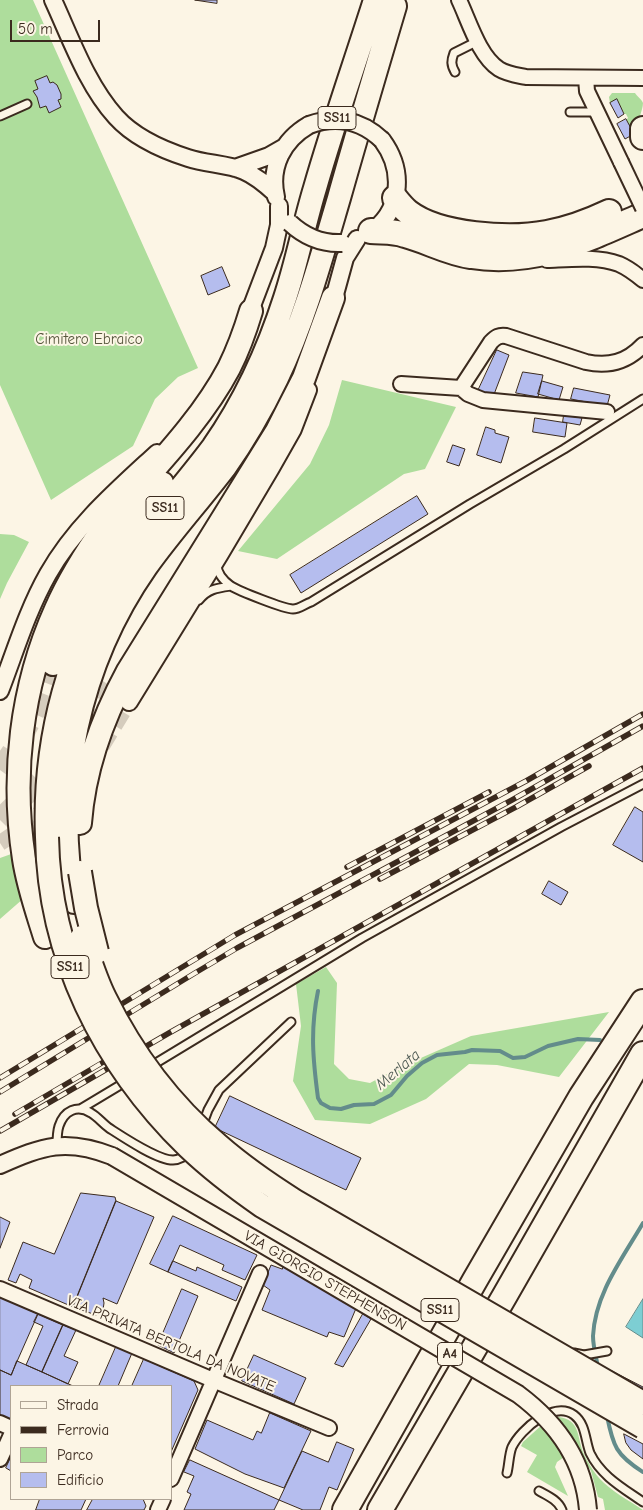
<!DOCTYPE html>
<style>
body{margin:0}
#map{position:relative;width:643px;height:1510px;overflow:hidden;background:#fcf5e5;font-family:"Comic Neue",sans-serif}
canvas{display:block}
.legend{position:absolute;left:10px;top:1385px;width:162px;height:115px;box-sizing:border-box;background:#fcf5e5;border:1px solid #afa495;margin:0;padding:6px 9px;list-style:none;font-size:15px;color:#3b2a1e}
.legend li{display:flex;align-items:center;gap:10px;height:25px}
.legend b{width:25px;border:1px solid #afa495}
.scale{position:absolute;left:10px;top:20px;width:90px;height:22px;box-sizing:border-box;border:2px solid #3b2a1e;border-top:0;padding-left:6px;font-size:15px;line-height:18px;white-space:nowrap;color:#3b2a1e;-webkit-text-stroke:4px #fcf5e5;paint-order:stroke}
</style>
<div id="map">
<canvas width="643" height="1510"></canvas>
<ul class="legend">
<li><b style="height:6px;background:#fcf5e5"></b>Strada</li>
<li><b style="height:6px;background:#3b2a1e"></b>Ferrovia</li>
<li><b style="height:14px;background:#aedd9c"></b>Parco</li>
<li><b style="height:14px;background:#b5bdee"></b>Edificio</li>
</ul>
<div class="scale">50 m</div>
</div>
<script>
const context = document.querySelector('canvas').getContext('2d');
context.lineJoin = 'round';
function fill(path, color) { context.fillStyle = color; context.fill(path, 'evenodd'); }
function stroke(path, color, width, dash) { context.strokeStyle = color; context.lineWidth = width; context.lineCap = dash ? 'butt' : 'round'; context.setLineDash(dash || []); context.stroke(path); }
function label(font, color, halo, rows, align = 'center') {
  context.font = font + ' "Comic Neue",sans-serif'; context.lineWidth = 4; context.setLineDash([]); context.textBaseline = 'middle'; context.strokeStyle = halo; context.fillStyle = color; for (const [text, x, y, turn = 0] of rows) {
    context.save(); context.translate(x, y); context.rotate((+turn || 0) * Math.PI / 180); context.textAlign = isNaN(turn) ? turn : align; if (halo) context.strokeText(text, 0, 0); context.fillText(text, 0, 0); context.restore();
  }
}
const green = new Path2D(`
 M0,0H33L198,368L178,377L155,399L133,446L51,500L0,385Z
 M612,93H635C637,96 642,100 643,103C643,110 636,126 634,134L626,120L628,118L626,114H624L617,100L610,103L609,97Z
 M342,380L456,407L425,469L404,474L277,559L238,551L310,464L329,425Z
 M0,534L14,535L29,542L7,583L0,599Z
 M14,853L24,898L0,919V858Z
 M326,967L337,983L334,1064L349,1079L370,1083L398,1068L471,1036L609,1012L559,1077L497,1065L469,1064L426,1099L370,1124L315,1120L293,1081L301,1026L296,984Z
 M559,1417C580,1420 577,1436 583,1452C587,1461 593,1471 599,1478C611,1491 628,1500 643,1510H605L603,1499L598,1497L591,1471L583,1459L567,1455L557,1462L555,1467L568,1496L527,1472L537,1455L521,1446L523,1442L543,1424Z`);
const water = new Path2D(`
 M643,1299V1338L626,1327Z`);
const stream = new Path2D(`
 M318,991C310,1030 313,1060 318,1098L321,1103L330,1108L341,1109L354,1105L374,1104L391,1095L407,1076L422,1063L437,1055L465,1052L472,1050L500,1051L513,1058L525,1057L548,1046L578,1039L600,1040
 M598,1367C596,1357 593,1346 593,1336C595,1294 622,1259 643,1223
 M607,1416C613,1446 616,1455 643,1472`);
const building = new Path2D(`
 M195,0H217V3Z
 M47,76L50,83L53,82L57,85L61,94V99L58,100L61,107L49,113L46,106L40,108L37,97L33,91L38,89L35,81Z
 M617,99L624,114L618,118L610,103Z
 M626,119L634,134L625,139L617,124Z
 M222,267L230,286L208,295L201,276Z
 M497,350L509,355L493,397L477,393Z
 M523,372L543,375L538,397L516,393Z
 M542,381L563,387L559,400L538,394Z
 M574,388L610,395L607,406L571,399Z
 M564,415L582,418L580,425L563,422Z
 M535,418L567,423L565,437L533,432Z
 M486,427L495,430V433L509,437L501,463L477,455Z
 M453,445L465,449L459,466L447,462Z
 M417,496L428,514L301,593L290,575Z
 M635,807L643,812V862L613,845Z
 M549,881L568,892L561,905L542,894Z
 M230,1096L361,1158L346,1190L215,1128Z
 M81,1193L115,1197L116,1201L73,1307L29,1288L32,1280L20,1274L16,1283L8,1280L23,1242L54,1254Z
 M116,1201L154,1217L117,1304L103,1298L104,1303L103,1310L96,1315L73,1307Z
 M173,1216L257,1255L245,1280L222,1270L224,1265L180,1245L168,1272L150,1264Z
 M0,1217L10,1222L0,1248Z
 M173,1261L196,1271L197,1267L242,1287L236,1301L168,1272Z
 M284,1264L357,1306L344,1337L329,1332L327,1337L262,1310L270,1290L263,1285L271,1265L282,1269Z
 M182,1289L198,1296L174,1353L158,1345Z
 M0,1297L38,1314L11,1375L0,1370Z
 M38,1314L63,1325L42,1372L26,1365L43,1326L34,1322Z
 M363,1314L371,1319L343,1367L335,1364Z
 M63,1325L76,1330L64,1356L78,1362L68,1384L42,1372Z
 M116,1347L132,1353L118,1386H99Z
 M254,1355L306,1378L294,1404L242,1381Z
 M144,1359L194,1381L198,1390L171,1452V1386H132Z
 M17,1361L42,1372L73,1386H11V1420L0,1415V1370L11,1375Z
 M612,1371L643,1387V1401L614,1384Z
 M270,1413L311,1431L284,1488L245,1474L195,1449L207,1420L253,1440L257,1431L261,1433Z
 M624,1434L643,1444V1459L631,1450L626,1443Z
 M337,1442L354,1449L337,1490L329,1487L320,1510H303L279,1500L302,1451L328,1462Z
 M11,1457V1471L6,1468Z
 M190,1460L279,1500L274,1510H184L191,1494L187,1492L194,1476L184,1472Z
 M40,1499H86L81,1510H36Z
 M93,1499H143L146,1506L144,1510H87Z`);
const tertiaryTunnel = new Path2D(`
 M102,746L129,702
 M0,843L24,827L51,803`);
const trunkTunnel = new Path2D(`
 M79,725L106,683
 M0,770C25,736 39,704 53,664
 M0,820L39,781L55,760`);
const service = new Path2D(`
 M455,72C451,65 451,61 454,53L478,41
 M570,112H597
 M0,116L27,104
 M217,564C217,573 224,581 231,586C239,591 284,609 293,609C299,609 305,604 311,602L470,504L564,449L643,399
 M199,600C208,589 217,588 231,586
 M151,1066L362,938L561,827L643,784
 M82,1108L127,1081
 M202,1126L208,1110L219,1090L291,1022
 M57,1146C57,1139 57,1132 59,1126C64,1111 77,1104 91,1113C98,1117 102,1123 109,1128C123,1137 157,1160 173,1160C180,1160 185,1156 190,1152
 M574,1353L584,1355L607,1351
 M507,1473C509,1465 509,1454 512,1447C521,1429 554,1400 574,1415C586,1424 585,1440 590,1453C601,1476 623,1488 643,1502
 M539,1491C548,1496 558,1500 562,1510`);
const minor = new Path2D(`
 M459,0C469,21 479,56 499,69C507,74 516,75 526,77L643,78
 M586,78L587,91L621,162
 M547,260C571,259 597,256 619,264C628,268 636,274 643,280
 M401,384L461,388L468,394L483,400L607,412
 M461,388L491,342C496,337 499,335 506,336L586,362C609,367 627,362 643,345
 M0,1289L213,1380L329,1428
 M0,1423L11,1428
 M0,1459L11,1435
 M171,1479L260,1273
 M158,1510L163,1499`);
const tertiary = new Path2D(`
 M53,0C71,39 87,85 116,117C134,137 163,150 188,158C206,164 228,164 244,171C256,176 265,184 275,193
 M235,168L269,156L283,148
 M276,197C269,167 283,140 309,125
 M368,234C402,212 405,171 382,140
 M331,309L345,258L357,239
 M247,319L274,248L279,225V206
 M0,691C15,652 27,611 48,574C75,526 117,490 157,453
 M129,702L220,554L271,468L293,429L308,390
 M0,1165C43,1146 66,1138 112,1156`);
const trunk = new Path2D(`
 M53,664C79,595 114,540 162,483
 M80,823C84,769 102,719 128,671L277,431L304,378L333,298
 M47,837C43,740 69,642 124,561C151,521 184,486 213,447C245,401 268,351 285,298C297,262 304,224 315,188C333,125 355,63 375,0
 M74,902C52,786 79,663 146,567C171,532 199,501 225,467C245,439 262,409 277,378C304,321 321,259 339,198C357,134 376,70 395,6
 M45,937C37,911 28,886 24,859C11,775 21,687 56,609C69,579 87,551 106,524C147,475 199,425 229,368C238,350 245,331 251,311`);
const motorway = new Path2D(`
 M643,129V137
 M395,198C399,203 403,208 408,212C439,236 510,240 547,233C569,229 590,221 609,212
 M371,231C382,232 395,231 405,235C428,241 448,253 471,256C535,266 586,240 643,215
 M345,1510L475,1280L581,1097L643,1002
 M380,1510L504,1297L643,1054`);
const rail = new Path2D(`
 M347,867L489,792
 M380,879L516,807L589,766
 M0,1078L235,935L526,781L643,714
 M0,1092L195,973L237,948L512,800L643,726
 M15,1114L129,1047
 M0,1131L169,1033L643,768`);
const minorBridge = new Path2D(`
 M621,162L643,208`);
const tertiaryBridge = new Path2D(`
 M309,125C336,115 361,120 382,140
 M290,223C305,237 321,244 342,243
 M112,1156L518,1394C557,1423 584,1460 588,1510`);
const trunkBridge = new Path2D(`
 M47,837C49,956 103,1064 188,1147C211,1169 236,1188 262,1206L643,1427
 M80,872L86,908L97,952
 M82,937C89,957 95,978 105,998C132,1053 171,1105 218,1145C242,1166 268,1184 295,1201L643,1403`);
const shields = [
 [337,118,38],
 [165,508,38],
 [70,967,38],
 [440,1310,38],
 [450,1354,25]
];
const shieldNames = [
 ["SS11",337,118],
 ["SS11",165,508],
 ["SS11",70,967],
 ["SS11",440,1310],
 ["A4",450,1354]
];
const parkNames = [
 ["Cimitero Ebraico",89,340]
];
const streetNames = [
 ["VIA GIORGIO STEPHENSON",325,1281,30],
 ["VIA PRIVATA BERTOLA DA NOVATE",171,1344,23]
];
const waterNames = [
 ["Merlata",398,1070,-40]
];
fill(green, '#aedd9c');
fill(water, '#7dced3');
stroke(water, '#638c8b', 1);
stroke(stream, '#638c8b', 4);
fill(building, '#b5bdee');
stroke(building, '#3b2a1e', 1);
stroke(tertiaryTunnel, '#d5ccbd', 16, [16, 8]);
stroke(trunkTunnel, '#d5ccbd', 22, [22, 11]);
stroke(service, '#3b2a1e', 11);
stroke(minor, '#3b2a1e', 18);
stroke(tertiary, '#3b2a1e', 20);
stroke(trunk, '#3b2a1e', 26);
stroke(motorway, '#3b2a1e', 28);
stroke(service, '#fcf5e5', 7);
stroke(minor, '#fcf5e5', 14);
stroke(tertiary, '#fcf5e5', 16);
stroke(trunk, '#fcf5e5', 22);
stroke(motorway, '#fcf5e5', 24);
stroke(rail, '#3b2a1e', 5.5);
stroke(rail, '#fcf5e5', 4, [11]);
stroke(minorBridge, '#3b2a1e', 18, []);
stroke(tertiaryBridge, '#3b2a1e', 20, []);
stroke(trunkBridge, '#3b2a1e', 26, []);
stroke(minorBridge, '#fcf5e5', 14);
stroke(tertiaryBridge, '#fcf5e5', 16);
stroke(trunkBridge, '#fcf5e5', 22);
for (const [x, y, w] of shields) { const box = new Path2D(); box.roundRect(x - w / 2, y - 11.5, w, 23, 4); context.fillStyle = '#fcf5e5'; context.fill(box); stroke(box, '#3b2a1e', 1); }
label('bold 14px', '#3b2a1e', null, shieldNames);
label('15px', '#58573e', '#fcf5e5', parkNames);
label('15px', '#3b2a1e', '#fcf5e5', streetNames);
label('italic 16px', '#4f5b54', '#fcf5e5', waterNames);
</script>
